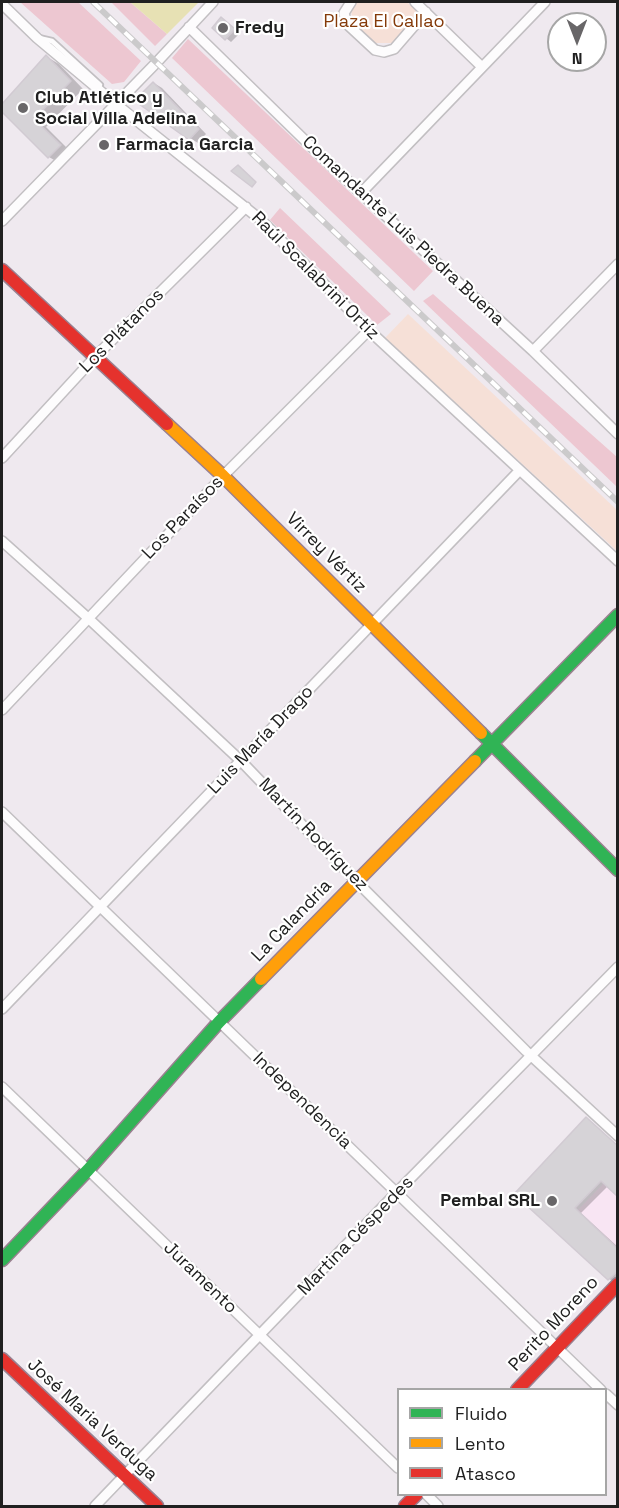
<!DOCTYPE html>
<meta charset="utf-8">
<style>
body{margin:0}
#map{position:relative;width:619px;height:1508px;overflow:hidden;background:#efe9ef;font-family:"Space Grotesk",sans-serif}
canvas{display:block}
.frame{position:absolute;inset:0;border:3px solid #202020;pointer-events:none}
.legend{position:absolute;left:397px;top:1388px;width:210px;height:108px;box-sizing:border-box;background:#fff;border:2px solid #a6a6a6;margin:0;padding:8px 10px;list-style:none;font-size:18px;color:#202020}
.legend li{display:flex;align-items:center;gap:12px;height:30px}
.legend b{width:30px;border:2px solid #a6a6a6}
.north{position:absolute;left:547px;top:12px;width:60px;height:60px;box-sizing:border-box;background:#fff;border:2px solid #a6a6a6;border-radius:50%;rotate:180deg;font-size:16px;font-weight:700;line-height:24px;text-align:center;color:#202020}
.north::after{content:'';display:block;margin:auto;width:21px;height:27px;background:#686668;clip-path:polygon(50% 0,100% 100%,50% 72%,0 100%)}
</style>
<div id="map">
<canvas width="619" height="1508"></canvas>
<div class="frame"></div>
<ul class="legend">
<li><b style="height:8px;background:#30b455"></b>Fluido</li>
<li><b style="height:8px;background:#ff9f0a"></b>Lento</li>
<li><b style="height:8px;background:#e5322d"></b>Atasco</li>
</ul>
<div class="north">N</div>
</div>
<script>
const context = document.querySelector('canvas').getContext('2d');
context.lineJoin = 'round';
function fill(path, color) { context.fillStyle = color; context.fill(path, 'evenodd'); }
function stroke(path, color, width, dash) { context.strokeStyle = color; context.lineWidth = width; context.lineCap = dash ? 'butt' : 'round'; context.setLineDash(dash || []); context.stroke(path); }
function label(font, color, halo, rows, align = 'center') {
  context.font = font + ' "Space Grotesk",sans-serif'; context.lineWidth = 4.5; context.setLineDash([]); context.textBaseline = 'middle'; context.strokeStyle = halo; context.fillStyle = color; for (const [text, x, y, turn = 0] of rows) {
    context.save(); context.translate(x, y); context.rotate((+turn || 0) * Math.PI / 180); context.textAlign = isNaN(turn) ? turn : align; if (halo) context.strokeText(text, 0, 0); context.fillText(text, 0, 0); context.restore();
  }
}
const education = new Path2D(`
 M604,1183L617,1197V1248L578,1210Z`);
const grass = new Path2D(`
 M20,2H78L141,61L124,82L112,84Z
 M111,2H130L167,34L155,46Z
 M188,39L433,271L414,291L172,58Z
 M280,208L391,314L377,325L270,220Z
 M433,294L617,457V487L423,301Z`);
const park = new Path2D(`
 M357,2H407L419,13L392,43H375C364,33 341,17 357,2Z
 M408,314L617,510V551L385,338Z`);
const pitch = new Path2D(`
 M130,2H199L167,34Z`);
const shadow = new Path2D(`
 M222,19L240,33L231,42L226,38Z
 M47,57L59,64L83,89L46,127L72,153L61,164L49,157L2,110V106Z
 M154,83L162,88L206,134L198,143L190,138Z
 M586,1119L593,1123L618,1146L608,1186L581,1213L618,1247L617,1283L609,1279L517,1194Z`);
const building = new Path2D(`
 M221,17L235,29L225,40L212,28Z
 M46,55L71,81L34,119L61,145L48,158L2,112V104Z
 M153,82L199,129L189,140L139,104V96Z
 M238,165L256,182L252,187L231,171Z
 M586,1117L618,1146V1197L601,1181L575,1208L618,1249V1271L608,1280L514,1194Z`);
const lane = new Path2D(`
 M39,38L52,41L100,85`);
const street = new Path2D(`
 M351,2L344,13L347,24L375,50L384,52L394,49L426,12
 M415,2L482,67
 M2,4L37,38L116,104L261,220L374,335L618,561
 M189,27L326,161L533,351L618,434
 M361,193L545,2
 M2,221L157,62L213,2
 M533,351L618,264
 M2,458L95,357L246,207
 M2,541L88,618L241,761L356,881L526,1051L618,1136
 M2,710L223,476L369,330
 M2,812L601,1390
 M2,1009L519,471
 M2,1087L398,1468
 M606,1394L618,1405
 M426,1494L438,1506
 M95,1506L397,1192L618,967`);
const fast = new Path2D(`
 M481,733L618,870
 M475,761L618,615
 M2,1260L88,1170L219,1022L261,979`);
const slow = new Path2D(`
 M167,424L223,476L481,733
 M261,979L475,761`);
const jam = new Path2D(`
 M2,270L167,424
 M2,1359L157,1506
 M517,1390L618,1284
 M405,1506L417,1494`);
const rail = new Path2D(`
 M93,2L618,502`);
const markers = [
 [223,28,6,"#686668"],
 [23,108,6,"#686668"],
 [104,145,6,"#686668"],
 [552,1201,6,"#686668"]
];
const parkNames = [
 ["Plaza El Callao",384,22]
];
const poiNames = [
 ["Fredy",235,28],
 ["Club Atlético y",35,98],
 ["Social Villa Adelina",35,119],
 ["Farmacia Garcia",116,145],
 ["Pembal SRL",540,1201,"right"]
];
const streetNames = [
 ["Comandante Luis Piedra Buena",403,231,43],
 ["Raúl Scalabrini Ortíz",315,276,45],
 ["Los Plátanos",122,331,-45],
 ["Los Paraísos",183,518,-46],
 ["Virrey Vértiz",326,553,45],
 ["Luis María Drago",261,740,-46],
 ["Martín Rodríguez",313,835,46],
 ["La Calandria",292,921,-46],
 ["Independencia",302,1101,44],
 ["Martina Céspedes",356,1236,-46],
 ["Juramento",200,1278,44],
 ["Perito Moreno",554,1324,-47],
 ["José Maria Verduga",92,1420,43]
];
fill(education, '#f8e5f3');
fill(grass, '#edc7d1');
fill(park, '#f6e0d7');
fill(pitch, '#e7e1b4');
fill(shadow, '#0003');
fill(building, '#d6d3d7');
stroke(building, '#d1cad2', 1.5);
stroke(lane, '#c2bfc2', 8);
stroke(street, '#c2bfc2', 12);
stroke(fast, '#9a8090', 15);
stroke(slow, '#9a8090', 15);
stroke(jam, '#9a8090', 15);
stroke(lane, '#fdfcfd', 4.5);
stroke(street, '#fdfcfd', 9);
stroke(fast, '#30b455', 12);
stroke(slow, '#ff9f0a', 12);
stroke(jam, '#e5322d', 12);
stroke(rail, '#cbcacb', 6);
stroke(rail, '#fff', 4, [11]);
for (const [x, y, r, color] of markers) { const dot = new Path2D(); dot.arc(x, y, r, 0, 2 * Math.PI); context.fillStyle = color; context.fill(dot); stroke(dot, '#fff', 2); }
label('18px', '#843a09', '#fff', parkNames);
label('bold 18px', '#202020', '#fff', poiNames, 'left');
label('18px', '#202020', '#fff', streetNames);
</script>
